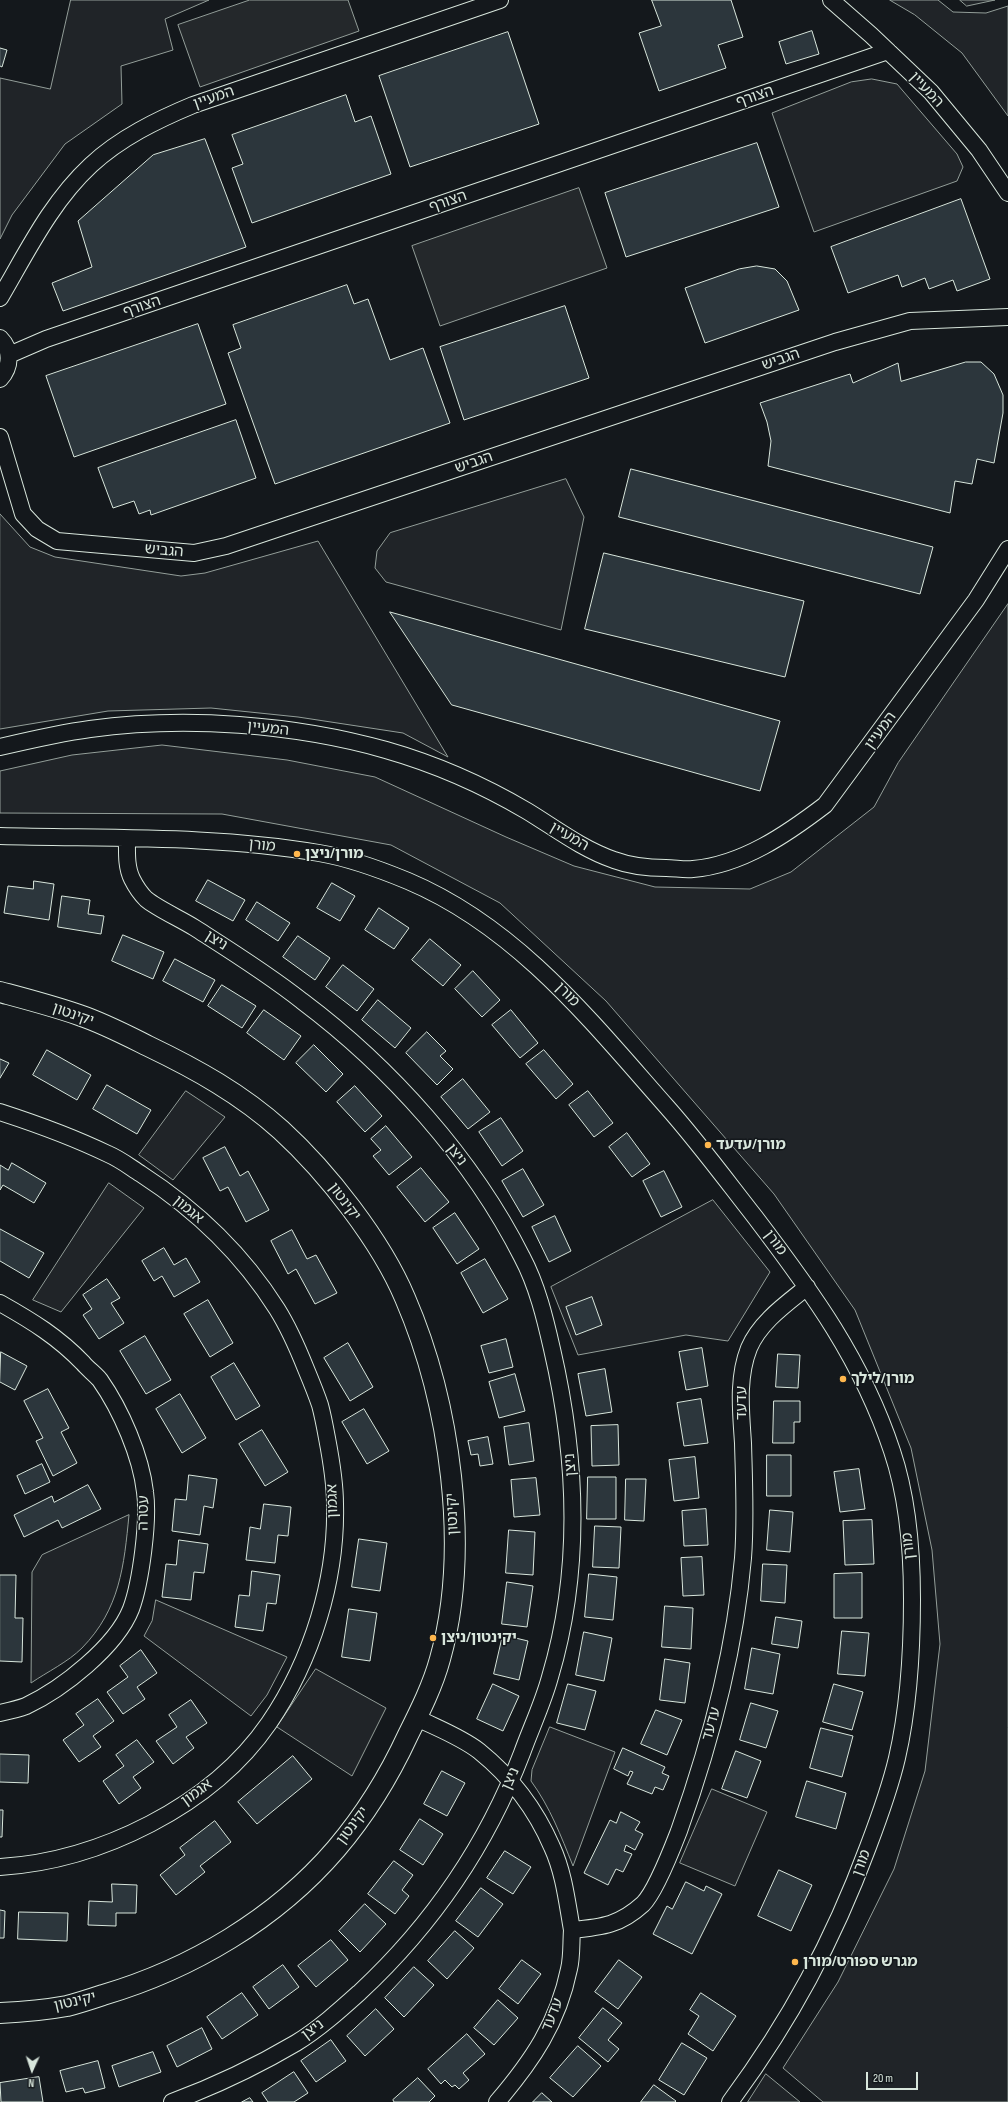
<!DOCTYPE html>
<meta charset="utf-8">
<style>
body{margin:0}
#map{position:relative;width:1008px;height:2102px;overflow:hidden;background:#14181c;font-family:"Sofia Sans Condensed",sans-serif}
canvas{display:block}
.north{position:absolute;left:12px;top:2050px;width:40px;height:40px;-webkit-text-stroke:3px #14181c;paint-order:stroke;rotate:183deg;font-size:11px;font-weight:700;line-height:16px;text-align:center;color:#d8e6dc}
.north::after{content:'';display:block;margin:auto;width:14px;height:18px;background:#d8e6dc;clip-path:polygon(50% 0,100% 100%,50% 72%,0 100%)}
.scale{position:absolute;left:866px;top:2072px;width:52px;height:18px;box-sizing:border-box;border:2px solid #d8e6dc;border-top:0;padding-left:5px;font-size:12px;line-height:14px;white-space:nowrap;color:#d8e6dc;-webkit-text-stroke:3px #14181c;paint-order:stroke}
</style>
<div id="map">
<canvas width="1008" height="2102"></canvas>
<div class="north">N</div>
<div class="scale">20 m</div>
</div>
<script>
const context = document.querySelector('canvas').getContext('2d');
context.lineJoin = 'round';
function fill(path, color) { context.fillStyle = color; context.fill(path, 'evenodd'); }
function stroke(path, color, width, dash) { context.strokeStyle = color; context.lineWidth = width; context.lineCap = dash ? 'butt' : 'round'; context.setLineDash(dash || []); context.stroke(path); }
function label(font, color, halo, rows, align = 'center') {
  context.font = font + ' "Sofia Sans Condensed","Noto Sans Hebrew",sans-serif'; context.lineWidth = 3; context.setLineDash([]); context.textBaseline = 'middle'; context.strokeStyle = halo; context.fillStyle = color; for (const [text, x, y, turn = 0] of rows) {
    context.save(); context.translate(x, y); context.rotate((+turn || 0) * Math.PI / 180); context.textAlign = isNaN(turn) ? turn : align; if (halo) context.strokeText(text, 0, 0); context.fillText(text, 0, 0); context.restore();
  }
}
const green = new Path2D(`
 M71,0H209L165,19L173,50L121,66L122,104L65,144L12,215L0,239V78L50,89Z
 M890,0H938L953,12L986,13L1008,6V116L962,53L915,15Z
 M960,0H995L967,6Z
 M872,79L897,84L957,154L963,167L957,181L814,232L772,113L851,82Z
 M566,479L584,517L561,630L386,582L375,568L377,551L390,533Z
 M0,514L30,547L55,557L181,576L205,573L318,541L448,757L403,733L298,717L211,708L108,711L0,729Z
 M1008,604V2102H823L783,2068L838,1982L894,1869L925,1771L940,1644L932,1550L911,1448L855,1310L774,1194L606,1001L500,903L391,845L222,814L0,813V771L72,755L162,745L287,760L375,777L506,837L574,866L655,887L750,889L791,872L874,807L898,763Z
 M186,1091L225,1117L173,1180L139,1155Z
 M109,1183L144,1208L61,1312L33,1300Z
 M713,1200L770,1272L728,1341L686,1335L578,1355L551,1287Z
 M129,1515C124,1566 120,1609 82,1648C68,1662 47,1672 31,1683L32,1572L42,1555Z
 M156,1600L287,1657L267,1695L251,1716L144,1636L152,1621Z
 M316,1669L386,1708L352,1776L277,1727Z
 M550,1727L615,1752L573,1866C561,1836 550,1807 531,1781L532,1770Z
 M712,1789L767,1812L735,1886L680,1863Z
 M766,2074L800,2102H748Z`);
const parking = new Path2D(`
 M250,0H348L359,31L200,87L178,25Z
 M579,188L607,268L440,326L412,246Z`);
const building = new Path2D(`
 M652,0H731L743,37L718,45L726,68L659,91L639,33L661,26Z
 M812,31L819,54L786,64L779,42Z
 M508,32L539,124L410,167L379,76Z
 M0,48L7,50L2,67L0,66Z
 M346,95L355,122L371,116L391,174L252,223L232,168L243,164L232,135Z
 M205,139L246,247L63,311L52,283L92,267L78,221L153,155Z
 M757,143L779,207L626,257L605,193Z
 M961,199L990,279L957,291L953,280L929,289L925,278L902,287L898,275L848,293L831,247Z
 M757,266L775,269L787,281L799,310L705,343L685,288L739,269Z
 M347,285L354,304L368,299L390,360L423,348L450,423L275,484L228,353L241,348L233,325Z
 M565,306L589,378L464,420L440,347Z
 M198,324L226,404L74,457L46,376Z
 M966,362H981L994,374L1003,395V413L994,463L977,459L972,484L955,481L950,513L768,466L771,441L767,422L760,403L850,374L853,383L898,363L901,381Z
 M236,420L256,478L151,515L150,510L139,514L134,501L113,508L98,468Z
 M631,469L933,547L920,594L619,517Z
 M604,553L804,601L785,677L585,629Z
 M390,612L780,721L760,791L452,705Z
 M208,880L245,900L233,921L196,901Z
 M34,881L54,884L49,920L4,913L8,886L33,889Z
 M332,883L355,896L340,921L317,908Z
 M62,896L90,900L88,914L104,916L101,934L58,927Z
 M257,902L290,923L278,941L246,920Z
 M379,908L409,928L394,949L365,930Z
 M123,935L164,952L153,979L112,961Z
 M298,936L330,958L315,980L283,957Z
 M430,939L461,965L443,986L412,960Z
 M175,959L215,980L203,1002L163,981Z
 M343,965L374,989L357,1011L326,987Z
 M473,971L500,1000L482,1017L455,989Z
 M222,985L256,1006L242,1028L208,1006Z
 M378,1000L411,1028L395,1048L362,1020Z
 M264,1010L301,1036L284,1060L247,1033Z
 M511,1010L538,1043L520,1058L492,1025Z
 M427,1032L446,1051L440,1056L453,1069L437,1085L406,1053Z
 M314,1045L343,1074L326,1092L296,1063Z
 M47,1050L91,1075L77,1100L33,1075Z
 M544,1050L573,1084L556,1099L526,1064Z
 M0,1059L9,1063L0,1078Z
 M463,1079L490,1112L468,1129L441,1097Z
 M107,1085L151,1110L137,1134L93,1109Z
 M355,1086L382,1116L365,1132L337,1102Z
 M588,1091L613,1123L594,1137L569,1105Z
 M501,1118L523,1151L502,1166L479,1132Z
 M386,1126L412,1157L389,1175L373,1156L381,1150L371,1139Z
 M627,1133L650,1164L632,1177L609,1147Z
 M225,1147L240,1176L248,1171L269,1210L246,1222L228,1187L220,1191L203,1158Z
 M12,1163L46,1183L34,1203L3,1185L0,1190V1165L8,1170Z
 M421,1168L449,1202L425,1222L397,1187Z
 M523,1169L544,1205L523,1217L502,1181Z
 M664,1171L682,1207L661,1217L643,1181Z
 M455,1213L479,1249L457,1264L433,1228Z
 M555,1216L571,1251L549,1262L532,1227Z
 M0,1229L44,1253L29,1278L0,1261Z
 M292,1230L307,1259L316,1255L337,1293L315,1304L296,1269L288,1274L271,1241Z
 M164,1248L174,1265L186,1258L200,1282L174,1297L162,1276L154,1281L142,1261Z
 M485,1259L508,1299L483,1313L461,1273Z
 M107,1279L120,1298L111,1303L124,1323L99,1339L83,1315L92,1309L83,1295Z
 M592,1297L602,1325L576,1335L566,1307Z
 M208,1300L233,1343L210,1357L184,1314Z
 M145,1336L171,1380L146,1394L120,1351Z
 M506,1339L513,1367L489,1373L481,1346Z
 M348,1343L373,1387L350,1401L324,1358Z
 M702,1348L708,1386L686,1390L679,1352Z
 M1,1352L27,1366L15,1390L0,1382Z
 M778,1354L800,1355L798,1388L776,1387Z
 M234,1363L260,1406L236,1420L211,1377Z
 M605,1369L612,1412L586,1416L578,1374Z
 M515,1374L525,1411L499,1418L489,1382Z
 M48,1389L69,1428L61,1432L77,1463L53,1476L36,1441L43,1438L24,1401Z
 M180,1394L206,1438L182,1453L156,1409Z
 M701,1399L708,1443L684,1446L677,1403Z
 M774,1401H800V1422H794V1443H773Z
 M364,1409L389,1451L367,1464L342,1422Z
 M529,1423L534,1461L509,1465L504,1427Z
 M618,1425L619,1465L592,1466L591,1426Z
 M262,1430L288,1472L265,1486L239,1444Z
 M488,1437L493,1464L480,1466L478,1454L471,1455L468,1441Z
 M767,1455H791V1496H767Z
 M695,1457L699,1498L674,1501L669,1460Z
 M42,1464L50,1482L25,1494L17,1476Z
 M859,1469L865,1509L840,1512L834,1472Z
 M189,1475L217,1479L213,1508L204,1506L200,1535L172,1531L175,1499L186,1500Z
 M588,1477H616V1519H587Z
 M536,1478L540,1515L514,1517L511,1480Z
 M626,1479H646L644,1521L625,1520Z
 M88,1485L101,1509L62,1528L58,1520L24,1537L14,1515L52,1496L54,1502Z
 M264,1504L291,1507L288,1536L278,1535L275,1563L246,1560L250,1527L260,1529Z
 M706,1509L708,1545L684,1546L682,1511Z
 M770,1510L793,1512L790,1552L767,1550Z
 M872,1520L874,1564L845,1565L843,1521Z
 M595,1526L621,1527L619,1568L593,1567Z
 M509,1530L535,1532L533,1575L506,1573Z
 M359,1539L387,1543L380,1591L352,1587Z
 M179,1540L208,1544L204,1573L194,1572L191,1600L162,1597L166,1564L176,1565Z
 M702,1557L704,1595L683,1596L681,1558Z
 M763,1564L787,1565L785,1603L761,1601Z
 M252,1571L280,1575L276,1604L267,1603L263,1631L235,1627L239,1595L249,1596Z
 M862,1573V1618H834V1574Z
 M589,1574L617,1577L613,1620L585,1617Z
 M0,1575H16L15,1618H23L22,1662L0,1661Z
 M507,1582L533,1586L527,1627L502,1624Z
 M665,1606L693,1608L691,1649L662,1647Z
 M349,1609L377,1613L370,1661L342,1657Z
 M776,1617L802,1621L798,1648L772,1644Z
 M842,1631L869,1633L865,1676L838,1674Z
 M584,1632L612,1638L604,1681L576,1675Z
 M503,1635L528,1641L519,1680L494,1674Z
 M752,1648L780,1654L773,1694L745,1689Z
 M141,1650L157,1673L137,1687L145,1699L123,1714L107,1692L128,1677L120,1666Z
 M665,1659L690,1663L685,1703L660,1700Z
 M493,1684L519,1696L503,1731L477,1719Z
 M568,1684L596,1691L585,1730L557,1723Z
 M834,1684L863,1692L852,1730L823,1722Z
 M98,1699L114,1721L93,1736L101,1747L79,1762L63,1740L84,1725L76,1714Z
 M191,1700L207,1723L186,1737L194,1748L173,1764L156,1741L177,1727L169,1715Z
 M751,1703L778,1711L766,1748L740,1740Z
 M656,1710L682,1720L667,1755L641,1744Z
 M821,1728L853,1736L842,1777L810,1768Z
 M137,1740L154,1762L133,1777L141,1788L119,1804L103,1781L124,1766L116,1755Z
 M623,1748L665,1767L662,1773L669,1776L663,1790L655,1787L652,1794L627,1784L633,1772L630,1771L628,1776L614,1769Z
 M736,1751L761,1761L747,1798L722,1789Z
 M0,1754L29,1755L28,1783L0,1782Z
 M293,1756L312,1779L257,1824L238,1802Z
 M442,1771L465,1783L447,1816L424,1804Z
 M807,1781L846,1793L836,1829L796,1817Z
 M0,1810H3L2,1837H0Z
 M621,1812L640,1822L635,1830L643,1834L635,1850L626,1845L624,1851L632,1854L623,1872L616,1869L608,1885L584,1873L610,1820L616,1823Z
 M420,1819L443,1834L423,1865L400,1850Z
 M215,1821L231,1842L200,1866L205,1872L176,1895L160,1875L185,1855L180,1848Z
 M505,1851L531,1867L513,1894L487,1878Z
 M394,1861L413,1875L402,1890L409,1896L395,1914L368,1894Z
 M779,1870L812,1885L791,1931L758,1916Z
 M686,1882L704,1891L706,1886L722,1894L692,1954L653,1934L667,1906L672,1909Z
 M112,1884L137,1885L136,1913H116V1926L88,1925L89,1901L112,1902Z
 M481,1888L503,1904L478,1937L456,1921Z
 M365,1904L386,1924L360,1952L339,1931Z
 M0,1910L5,1911L4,1938H0Z
 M19,1912L68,1913L67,1941L18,1939Z
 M455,1931L474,1948L447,1979L428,1961Z
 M331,1940L348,1960L316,1987L298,1966Z
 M522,1960L541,1974L518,2004L499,1989Z
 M619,1960L642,1977L618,2009L595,1992Z
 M283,1965L299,1987L269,2009L253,1987Z
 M414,1967L434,1985L404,2017L385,1998Z
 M242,1993L258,2015L222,2039L207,2017Z
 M701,1993L736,2016L713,2051L688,2034L699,2016L690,2010Z
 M498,2000L518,2018L494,2045L474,2028Z
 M603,2008L622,2023L608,2040L619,2049L608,2062L579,2038Z
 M376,2009L394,2029L365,2056L347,2036Z
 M202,2028L212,2049L177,2067L167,2046Z
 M467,2034L485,2054L463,2073L469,2080L459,2089L455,2085L452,2087L445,2080L441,2084L428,2069Z
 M331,2040L346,2061L316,2082L301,2061Z
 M682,2043L707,2058L684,2095L659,2080Z
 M578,2046L601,2066L573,2097L550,2078Z
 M153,2052L161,2072L119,2087L112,2066Z
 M98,2061L105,2088L85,2093L83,2088L66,2092L60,2071Z
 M294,2072L308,2093L294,2102H268L262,2093Z
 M39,2077L43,2102H1L0,2083Z
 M418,2078L435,2096L429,2102H394L393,2100Z
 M654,2085L676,2101L675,2102H641Z
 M542,2093L552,2102H533Z
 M250,2098L253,2102H242Z`);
const minor = new Path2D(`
 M831,0L871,35L931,92L979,150L1008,193
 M0,298C27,252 51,202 91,165C120,138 157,120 193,105L500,0
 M0,338C12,350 11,367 0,379
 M9,355L46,339L888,51
 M0,437L23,514L37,529L57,541L194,553L226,546L835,342L910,321L1008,317
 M0,747C30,740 60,733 90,729C185,716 294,724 386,750C435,764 483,785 527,811C555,828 582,849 614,860C630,866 650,868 666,868C675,868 684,870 693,869C742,865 787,834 825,805L976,600L1008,549
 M0,836C106,839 214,835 319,853C349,858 379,869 408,881C517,927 591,1021 667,1107C698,1142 726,1180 755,1217C812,1292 862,1360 892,1451C908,1498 912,1550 912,1599C912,1652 909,1706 897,1758C890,1788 879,1818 868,1847C833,1941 790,2021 730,2102
 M127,839C127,852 126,867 132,879C135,885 141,894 146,899C158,909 181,919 195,928C231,951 268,974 302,1001C390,1067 472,1158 522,1257C537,1285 545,1318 552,1349C577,1457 582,1570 550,1677C543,1703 531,1728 522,1753C486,1847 433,1924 360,1992C340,2010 319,2029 296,2043C257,2066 215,2086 172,2102
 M0,1112C37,1124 73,1137 108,1154C120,1159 130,1167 141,1174C195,1209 243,1255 277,1309C289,1328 298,1349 306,1369C311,1381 316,1393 320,1405C323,1416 325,1427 327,1438C331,1459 335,1482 335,1504C337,1579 312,1660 269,1723C212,1806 99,1861 0,1867
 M0,1303C32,1321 58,1337 83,1363C88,1369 95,1374 100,1380C121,1410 141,1456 145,1492C149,1520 141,1582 131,1609C116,1647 62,1689 26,1706C18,1709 9,1711 0,1713
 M417,1718C437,1728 461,1737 479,1751C510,1776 536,1810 552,1847C564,1873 567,1902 572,1930
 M497,2102C532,2061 558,2023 569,1969C572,1957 571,1943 572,1930C603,1927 620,1925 643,1904C656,1891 672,1849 679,1831C710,1744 735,1651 743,1558C746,1520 744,1481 743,1443C741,1412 737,1378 749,1348C760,1322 786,1304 807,1287`);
const tertiary = new Path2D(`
 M0,992C26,999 53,1006 79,1015C103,1023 126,1035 148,1046C196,1069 241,1094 281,1130C327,1172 381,1241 405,1298C450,1402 471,1549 440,1659C433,1685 420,1711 408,1735C389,1776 365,1815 336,1849C276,1919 191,1969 103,1995C91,1999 79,2003 67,2006C45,2010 22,2012 0,2013`);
const markers = [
 [297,854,4,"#ffb74d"],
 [708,1145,4,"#ffb74d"],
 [843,1379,4,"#ffb74d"],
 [433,1638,4,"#ffb74d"],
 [795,1962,4,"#ffb74d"]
];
const streetNames = [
 ["המעיין",926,90,47],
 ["הצורף",755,97,-19],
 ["המעיין",214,98,-19],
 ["הצורף",448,202,-19],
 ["הצורף",142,307,-19],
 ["הגביש",781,360,-19],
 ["הגביש",474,463,-19],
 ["הגביש",164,551,5],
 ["המעיין",268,729,6],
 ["המעיין",881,731,-54],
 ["המעיין",569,837,30],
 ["מורן",262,846,6],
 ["ניצן",216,941,32],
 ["מורן",567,995,45],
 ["יקינטון",73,1015,19],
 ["ניצן",456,1155,52],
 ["יקינטון",344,1202,53],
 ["אגמון",188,1210,40],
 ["מורן",775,1243,53],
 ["עדעד",742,1403,-90],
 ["ניצן",571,1465,-94],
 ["אגמון",333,1501,-92],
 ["עטרה",144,1513,-89],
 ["יקינטון",453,1514,-93],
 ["מורן",909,1546,-96],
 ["עדעד",712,1724,-74],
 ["ניצן",511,1779,-66],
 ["אגמון",197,1793,-36],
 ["יקינטון",353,1826,-53],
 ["מורן",862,1863,-70],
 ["יקינטון",75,2002,-13],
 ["עדעד",553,2015,-68],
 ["ניצן",313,2030,-37]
];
const poiNames = [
 ["מורן/ניצן",305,854],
 ["מורן/עדעד",716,1145],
 ["מורן/לילך",851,1379],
 ["יקינטון/ניצן",441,1638],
 ["מגרש ספורט/מורן",803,1962]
];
fill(green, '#202428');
stroke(green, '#939e99', 1);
fill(parking, '#24282b');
stroke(parking, '#939e99', 1);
fill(building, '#2c363c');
stroke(building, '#d8e6dc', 1);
stroke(minor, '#d8e6dc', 18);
stroke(tertiary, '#d8e6dc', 22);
stroke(minor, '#14181c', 16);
stroke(tertiary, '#14181c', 20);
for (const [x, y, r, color] of markers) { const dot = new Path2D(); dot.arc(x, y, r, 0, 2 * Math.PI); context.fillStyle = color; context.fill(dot); stroke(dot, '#14181c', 1.5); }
label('15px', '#d8e6dc', '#14181c', streetNames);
label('bold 15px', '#d8e6dc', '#14181c', poiNames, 'left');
</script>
